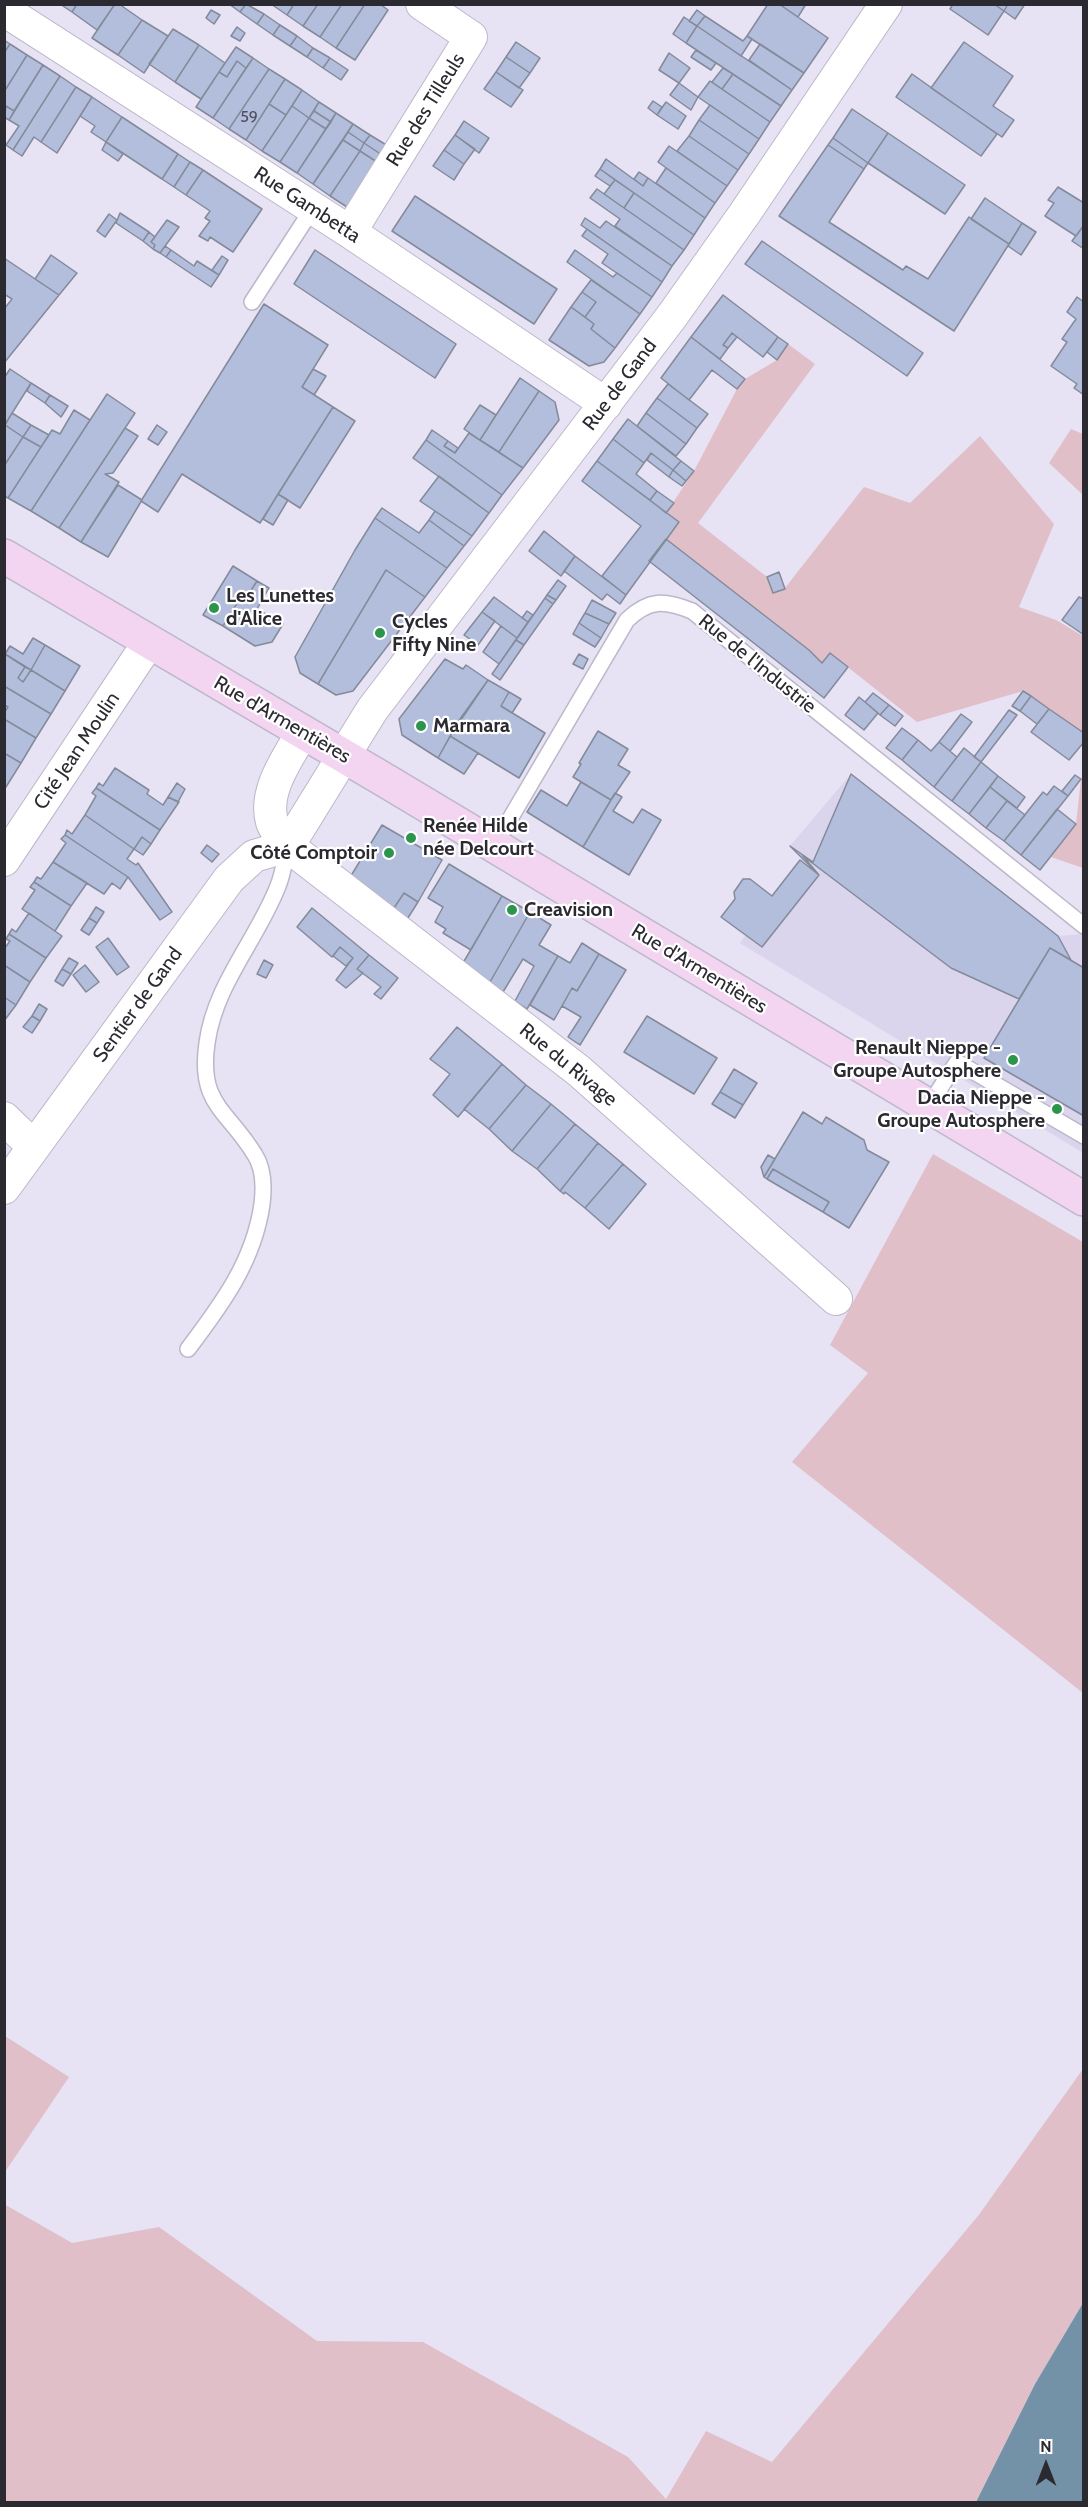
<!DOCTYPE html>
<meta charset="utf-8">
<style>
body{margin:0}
#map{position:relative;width:1088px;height:2507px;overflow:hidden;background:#e7e2f4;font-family:Cabin,sans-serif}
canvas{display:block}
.frame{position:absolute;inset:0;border:6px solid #2c2a31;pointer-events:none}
.north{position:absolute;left:1016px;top:2435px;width:60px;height:60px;-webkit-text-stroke:4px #fff;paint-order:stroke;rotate:0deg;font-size:16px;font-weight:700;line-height:24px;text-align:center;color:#2c2a31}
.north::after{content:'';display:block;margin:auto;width:21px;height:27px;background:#2c2a31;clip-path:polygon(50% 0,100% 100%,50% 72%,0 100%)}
</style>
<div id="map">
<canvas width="1088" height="2507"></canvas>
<div class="frame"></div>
<div class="north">N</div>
</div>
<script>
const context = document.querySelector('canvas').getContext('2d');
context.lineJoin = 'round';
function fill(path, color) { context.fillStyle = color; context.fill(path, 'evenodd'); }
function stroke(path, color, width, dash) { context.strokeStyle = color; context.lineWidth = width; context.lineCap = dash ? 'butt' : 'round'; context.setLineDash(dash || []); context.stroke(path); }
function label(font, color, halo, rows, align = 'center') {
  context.font = font + ' Cabin,sans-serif'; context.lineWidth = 4.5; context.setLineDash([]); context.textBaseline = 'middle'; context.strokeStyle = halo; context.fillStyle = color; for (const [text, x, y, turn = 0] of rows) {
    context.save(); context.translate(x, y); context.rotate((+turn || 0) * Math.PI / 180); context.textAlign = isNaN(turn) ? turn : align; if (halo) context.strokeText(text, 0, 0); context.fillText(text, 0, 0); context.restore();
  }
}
const built = new Path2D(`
 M851,774L1058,936L1083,934V1153L740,943L803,856L790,846Z`);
const green = new Path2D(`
 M788,344L815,364L698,523L767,577L773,593L785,588L864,487L910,503L980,436L1054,524L1019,607L1056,620L1083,636V733L1023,691L917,722L830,653L822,663L809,650L666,539V513L694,471L737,389L745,379L777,360Z
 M1071,429L1083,434V495L1049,463Z
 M1083,776V868L1051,857L1076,824L1081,779Z
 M933,1154L1083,1242V1693L792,1462L868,1373L830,1345Z
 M5,2036L69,2077L5,2172Z
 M1083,2069V2303L1035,2384L976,2502H5L4,2204L72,2243L159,2227L317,2341L423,2342L628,2457L666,2499L706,2431L772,2462L978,2216Z`);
const water = new Path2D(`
 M1083,2303V2502H976L1035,2384Z`);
const building = new Path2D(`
 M60,4H77L72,12Z
 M77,4H115L97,30L72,12Z
 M115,4H119L142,20L118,55L92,38Z
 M229,4H246L240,12Z
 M246,4L264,14L257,24L240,12Z
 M271,4H294L287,15Z
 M294,4H318L303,26L287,15Z
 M318,4H342L320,37L303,26Z
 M342,4H365L336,48L320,37Z
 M365,4H380L388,10L355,60L336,48Z
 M768,4H779L828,38L804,73L747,36Z
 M779,4H806L798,17Z
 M953,4H994L1004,11L988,35L950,9Z
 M994,4H1008L1004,11Z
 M1008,4H1025L1015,19L1004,11Z
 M211,10L220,15L214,24L206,18Z
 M697,10L705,16L697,26L689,21Z
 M264,14L280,25L273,35L257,24Z
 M705,16L743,41L747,36L752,39L741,56L697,26Z
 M684,17L697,26L686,43L673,34Z
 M142,20L168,36L144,73L118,55Z
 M280,25L297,36L290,46L273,35Z
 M697,26L792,90L781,106L686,43Z
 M237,27L245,33L240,41L231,36Z
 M173,29L199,45L175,82L149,64Z
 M297,36L313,48L307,57L290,46Z
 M4,40L10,44L4,53Z
 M516,42L540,58L530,73L506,57Z
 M964,42L1013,76L993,106L1014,120L1002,137L931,88Z
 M10,44L27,55L4,92V53Z
 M760,44L804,73L792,90L749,60Z
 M199,45L225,63L201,99L175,82Z
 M236,47L253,58L246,68L237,61L227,77L219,72Z
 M313,48L330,58L323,68L307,57Z
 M696,50L716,63L711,70L691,57Z
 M669,53L690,68L679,83L659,70Z
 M27,55L43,65L14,111L6,106L4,109V92Z
 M506,57L530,73L519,88L496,72Z
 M253,58L269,69L229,129L213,118Z
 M330,58L348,70L341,80L323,68Z
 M237,61L246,68L213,118L196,107L219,72L227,77Z
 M43,65L60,76L13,150L6,145L19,126L9,120Z
 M723,68L733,74L722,89L712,82Z
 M269,69L285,79L246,140L229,129Z
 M496,72L523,90L511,107L484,89Z
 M733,74L781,106L770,122L722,89Z
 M912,74L997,134L981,156L896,97Z
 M60,76L76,87L41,142L34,137L22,156L13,150Z
 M285,79L302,90L286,115L269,104Z
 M710,81L770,122L759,139L698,97Z
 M679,83L698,97L691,110L670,95Z
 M76,87L92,97L57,153L41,142Z
 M302,90L319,102L309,118L292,106Z
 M92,97L122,117L106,142L91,132L95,126L80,116Z
 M653,101L662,107L657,115L648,108Z
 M319,102L336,113L331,122L314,111Z
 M666,102L686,116L678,129L657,115Z
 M269,104L286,115L262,151L246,140Z
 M710,105L759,139L749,154L699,120Z
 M6,106L14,111L9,120L4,117Z
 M292,106L309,118L280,162L262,151Z
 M852,109L888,133L868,163L833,138Z
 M314,111L331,122L326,129L309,118Z
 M336,113L353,124L313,184L297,173Z
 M122,117L178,154L162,179L106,142Z
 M309,118L326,129L297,173L280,162Z
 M699,120L749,154L738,170L689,136Z
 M464,121L489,138L479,153L455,135Z
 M353,124L370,135L364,143L348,132Z
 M348,132L364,143L360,151L343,140Z
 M888,133L965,185L945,214L868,163Z
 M370,135L388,146L382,155L364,143Z
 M455,135L475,149L464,164L444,150Z
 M689,136L738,170L727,186L677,151Z
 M833,138L868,163L864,169L828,145Z
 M343,140L360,151L330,196L313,184Z
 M106,142L123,154L118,161L102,150Z
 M364,143L382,155L377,162L360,151Z
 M828,145L864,169L829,222L903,270L906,266L928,279L969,217L1009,244L954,331L779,216Z
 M669,146L727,186L715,203L658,162Z
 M444,150L464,164L454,180L433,166Z
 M360,151L377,162L347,207L330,196Z
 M178,154L190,162L174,187L162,179Z
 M606,159L643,186L648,178L705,218L694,235L600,169Z
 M190,162L203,170L186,195L174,187Z
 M666,168L715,203L705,218L656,183Z
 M600,169L615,180L610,186L595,176Z
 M203,170L262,209L233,252L210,237L208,241L199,236L210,221L205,218L210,211L186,195Z
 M639,172L648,178L643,186L634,179Z
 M615,180L634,193L624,208L604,194Z
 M1058,187L1084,203V225L1076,236L1045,216L1054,203L1048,200Z
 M597,189L684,250L672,266L615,226L620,219L590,198Z
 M634,193L694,235L684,250L624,208Z
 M415,196L557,289L534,324L392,231Z
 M985,198L1022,223L1009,244L971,219Z
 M120,213L149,232L143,241L116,223Z
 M109,214L117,220L105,237L97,231Z
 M585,218L600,228L606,221L672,266L662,282L581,225Z
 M167,220L179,227L160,253L153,249L155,245L151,242Z
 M1022,223L1036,232L1021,255L1008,246Z
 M1084,225V249L1072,241Z
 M587,229L662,282L652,297L602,263L608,254L582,236Z
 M149,232L155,237L151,242L155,245L153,249L143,241Z
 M762,241L923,353L907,376L745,264Z
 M165,246L171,250L166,257L160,253Z
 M171,250L194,266L197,261L219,275L211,287L166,257Z
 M315,250L456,344L435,378L294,284Z
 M575,250L613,277L617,273L652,297L640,314L567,262Z
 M51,255L77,273L59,295L35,279Z
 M222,256L228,260L219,275L212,270Z
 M4,258L59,295L4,363V309L12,299L4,294Z
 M591,280L640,314L615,348L591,329L594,324L585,317L596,302L582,292Z
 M582,292L596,302L585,317L571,307Z
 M723,295L778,337L763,357L732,333L723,345L728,348L720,359L691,337Z
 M1077,297L1084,302V395L1074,388L1077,384L1051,366L1067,342L1062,339L1076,319L1067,312Z
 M264,304L328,345L302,387L333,407L260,523L182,474L158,512L141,501Z
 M571,307L594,324L591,329L615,348L604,362L589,366L549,340Z
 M732,333L737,337L728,348L723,345Z
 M691,337L745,379L737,389L712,370L689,400L661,378Z
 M778,337L788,344L777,360L767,352Z
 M10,369L31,383L4,426V378Z
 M313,369L326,376L314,395L302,387Z
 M520,378L539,391L499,452L480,440Z
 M31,383L50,395L45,403L27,391Z
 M668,384L708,414L697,428L657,398Z
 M539,391L555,402L559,420L523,468L499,452Z
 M107,394L135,413L59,528L31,511Z
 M50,395L68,406L61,417L45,403Z
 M657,398L697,428L686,444L646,413Z
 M480,405L496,415L480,440L464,429Z
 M333,407L355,421L300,508L278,494Z
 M74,410L90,420L31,511L8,498L52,430L60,434Z
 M12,413L31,425L23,437L5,425Z
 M646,413L686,444L676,456L637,426Z
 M628,419L681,461L673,470L651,453L644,463L613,439Z
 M5,425L23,437L4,466V426Z
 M31,425L49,435L41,447L23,437Z
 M157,425L167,432L158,445L148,439Z
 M125,428L138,436L113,473L105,474L119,482L81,542L59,528Z
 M432,430L448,441L444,446L455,453L469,433L523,468L502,495L426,440Z
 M23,437L41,447L8,498L4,496V466Z
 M613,439L644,463L636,474L657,491L650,500L597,461Z
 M426,440L502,495L489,513L413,458Z
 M448,441L458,448L455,453L444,446Z
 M651,453L673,470L669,477L647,460Z
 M597,461L679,522L626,595L602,576L641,526L582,481Z
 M681,461L694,471L686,481L673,470Z
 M673,470L686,481L682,486L669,477Z
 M439,476L489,513L472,536L420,501Z
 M118,485L142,500L108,557L81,542Z
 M657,491L674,503L666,513L650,500Z
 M278,494L288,500L273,525L263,519Z
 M382,508L419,533L429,520L464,546L447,568L375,518Z
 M435,511L472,536L464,546L429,520Z
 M375,518L447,568L425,597L386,570L318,684L300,673L295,657L355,550Z
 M544,531L575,556L561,576L529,551Z
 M666,539L809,650L822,663L830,653L848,667L824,698L649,561Z
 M575,556L626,595L620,604L607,594L602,600L564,571Z
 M233,566L257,581L248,595L244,592L223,626L203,615Z
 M386,570L425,597L353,691L336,695L318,684Z
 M779,572L785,589L773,593L767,577Z
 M558,580L566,586L556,600L547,595Z
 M257,581L269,588L257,609L283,624L272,642L255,646L223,626L244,592L248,595Z
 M547,595L556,600L553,604L545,598Z
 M494,597L528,622L517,638L482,612Z
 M1079,597L1084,599V635L1062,620Z
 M545,598L553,604L524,645L516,640Z
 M592,600L616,613L609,624L585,613Z
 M527,611L533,615L528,622L522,618Z
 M482,612L495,621L478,645L464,635Z
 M585,613L609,624L601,638L579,623Z
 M579,623L601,638L595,647L573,634Z
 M501,626L517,638L499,664L483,652Z
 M33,638L45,645L31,670L5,654L10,646L23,654Z
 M516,640L524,645L500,680L492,674Z
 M45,645L80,666L65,691L31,670Z
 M5,654L25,667L18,678L23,682L31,670L65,691L51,714L4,686Z
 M579,654L588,659L583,669L573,664Z
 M445,659L463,669L466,665L488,680L460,719L438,758L402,735L399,719Z
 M25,667L31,670L23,682L18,678Z
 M488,680L509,692L501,706L545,733L519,778L450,736Z
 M4,686L51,714L36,738L4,719V713L8,707L4,705Z
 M1023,691L1031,696L1020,711L1012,706Z
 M509,692L521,699L512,713L501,706Z
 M873,693L889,705L880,715L865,702Z
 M1031,696L1049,709L1037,724L1020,711Z
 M859,697L878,713L864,730L845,715Z
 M889,705L903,716L895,726L880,715Z
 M1049,709L1084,733V742L1069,760L1031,732Z
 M1009,710L1017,715L981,762L974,757Z
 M961,714L972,722L950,751L939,742Z
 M4,719L36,738L21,763L4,753Z
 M902,728L918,740L902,760L886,748Z
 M598,731L628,749L618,765L630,772L611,800L573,777L581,764L579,763Z
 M450,736L478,753L464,774L438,758Z
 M918,740L931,751L939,742L957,757L934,787L902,760Z
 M964,748L981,762L952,801L934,787Z
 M4,753L21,763L6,787L4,786Z
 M981,762L998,776L969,814L952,801Z
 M115,768L149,790L147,794L163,805L168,797L179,802L160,830L96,788L99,783L103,786Z
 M851,774L1058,936L1071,960L1050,948L1019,999L951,968L803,856L813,862Z
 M1075,775L1081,779L1068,796L1062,791Z
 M998,776L1025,797L1017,808L990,787Z
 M581,782L611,800L583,847L527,812L541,790L567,806Z
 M177,783L185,789L178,802L168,797Z
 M1054,786L1068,796L1021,855L1004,841L1043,792L1047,795Z
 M990,787L1007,801L986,828L969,814Z
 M96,788L160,830L151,844L142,837L134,849L85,815L96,796L92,793Z
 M615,793L622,797L613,811L633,823L642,809L661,820L629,875L583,847Z
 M1007,801L1025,815L1004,841L986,828Z
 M1057,809L1076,824L1040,870L1021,855Z
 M85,815L134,849L127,859L136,865L138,863L172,912L160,920L128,877L65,835L67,830L72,834Z
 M382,825L442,860L418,902L404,893L392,911L349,879Z
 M65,835L128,877L120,889L112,883L104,894L53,862L66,843L61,839Z
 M142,837L151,844L143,855L134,849Z
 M207,845L219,854L212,862L201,853Z
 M790,846L813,862L803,856L819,875Z
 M800,860L819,875L762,947L721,917L735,899L734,892L743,879H750L772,896Z
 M53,862L87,883L71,906L34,882L37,877L41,879Z
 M449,864L502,896L471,950L443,933L446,929L435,922L443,907L428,898Z
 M34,882L71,906L55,931L22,909L35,890L30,887Z
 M404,893L418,902L406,921L392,911Z
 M502,896L530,912L490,982L463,963Z
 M96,907L104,912L97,923L89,918Z
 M312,908L369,955L357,969L363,973L346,988L336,980L353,958L340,947L332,957L297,927Z
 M530,912L551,925L539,945L558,956L527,1009L515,1001L534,966L523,959L503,992L490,982Z
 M29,913L62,936L46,958L9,934L12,929L16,932Z
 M89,918L97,923L89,935L81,930Z
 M9,934L46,958L30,982L4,965V949L10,941L6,939Z
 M108,938L129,967L117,975L96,947Z
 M582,943L599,954L577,991L572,988L554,1020L530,1005L558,956L570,963Z
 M340,947L353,958L346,966L333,956Z
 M1050,948L1084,968V1116L984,1058Z
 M599,954L626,970L580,1045L568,1037L581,1017L562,1006L572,988L577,991Z
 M369,955L398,978L381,999L374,994L381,987L357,969Z
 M69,958L78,963L71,974L62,969Z
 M264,960L273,965L266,978L257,974Z
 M4,965L30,982L16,1005L4,997Z
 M85,965L99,982L86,992L73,975Z
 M62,969L71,974L63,986L55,981Z
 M4,997L16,1005L4,1021Z
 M39,1004L47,1009L40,1021L32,1016Z
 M32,1016L40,1021L32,1033L23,1027Z
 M647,1016L717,1058L694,1094L624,1052Z
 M457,1027L502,1064L458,1117L433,1095L450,1074L430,1059Z
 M502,1064L526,1085L489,1129L464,1109Z
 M734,1069L757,1083L743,1105L720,1092Z
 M526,1085L551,1104L512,1151L489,1129Z
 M720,1092L743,1105L735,1118L712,1104Z
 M551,1104L575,1124L537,1169L512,1151Z
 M803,1112L822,1124L826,1117L864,1140L867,1150L889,1162L849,1228L823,1212L829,1202L773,1169L767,1179L764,1177Z
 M575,1124L598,1143L560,1191L537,1169Z
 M598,1143L623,1164L585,1208L565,1192L564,1194L560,1191Z
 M768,1155L775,1159L764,1177L761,1167Z
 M623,1164L646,1184L609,1229L585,1208Z
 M773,1169L829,1202L823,1212L767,1179Z`);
const service = new Path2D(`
 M252,302L313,208
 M494,846L627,620C649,599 664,600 692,611L1084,926
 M928,1107L957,1062L1084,1136
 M188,1349C222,1304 254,1261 262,1204C264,1188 264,1169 255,1155C228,1110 198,1105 207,1043C215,984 257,940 278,886C283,874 285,859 288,846`);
const minor = new Path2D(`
 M4,10L350,232L606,404
 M350,232L471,37L422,4
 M302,733C288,758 263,791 272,822C275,831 282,838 288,846L579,1071L836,1299
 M288,846L372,710L672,316L745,213L886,4
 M4,860L149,642
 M4,1118L34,1147
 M4,1188L229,879L254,856L288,846`);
const secondary = new Path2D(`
 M4,556L388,782L1084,1199`);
const markers = [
 [214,608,6,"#2c944b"],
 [380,633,6,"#2c944b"],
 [421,726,6,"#2c944b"],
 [411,838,6,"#2c944b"],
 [389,853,6,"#2c944b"],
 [512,910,6,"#2c944b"],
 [1013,1060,6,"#2c944b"],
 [1057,1109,6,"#2c944b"]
];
const numberNames = [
 ["59",249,117]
];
const streetNames = [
 ["Rue des Tilleuls",426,110,-58],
 ["Rue Gambetta",307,205,33],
 ["Rue de Gand",620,385,-53],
 ["Rue de l'Industrie",757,664,39],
 ["Rue d'Armentières",282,720,30],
 ["Cité Jean Moulin",77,751,-56],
 ["Rue d'Armentières",699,969,31],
 ["Sentier de Gand",138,1005,-54],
 ["Rue du Rivage",568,1065,39]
];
const poiNames = [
 ["Les Lunettes",226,596],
 ["d'Alice",226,619],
 ["Cycles",392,622],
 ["Fifty Nine",392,645],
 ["Marmara",433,726],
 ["Renée Hilde",423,826],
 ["née Delcourt",423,849],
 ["Côté Comptoir",377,853,"right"],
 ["Creavision",524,910],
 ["Renault Nieppe -",1001,1048,"right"],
 ["Groupe Autosphere",1001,1071,"right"],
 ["Dacia Nieppe -",1045,1098,"right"],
 ["Groupe Autosphere",1045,1121,"right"]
];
fill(built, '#dbd4ed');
fill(green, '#e0bfc9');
fill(water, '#7492a7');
fill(building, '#b3bedd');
stroke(building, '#838a99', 1.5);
stroke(service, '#bcb7c9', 18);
stroke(minor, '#bcb7c9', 34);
stroke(secondary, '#bcb7c9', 36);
stroke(service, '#fff', 15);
stroke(minor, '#fff', 32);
stroke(secondary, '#f3d5f2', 33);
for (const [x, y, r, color] of markers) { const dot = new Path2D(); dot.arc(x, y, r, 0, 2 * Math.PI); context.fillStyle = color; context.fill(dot); stroke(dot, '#fff', 2); }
label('16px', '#4e4f5c', null, numberNames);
label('20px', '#2c2a31', '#fff', streetNames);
label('bold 20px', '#2c2a31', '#fff', poiNames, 'left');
</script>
